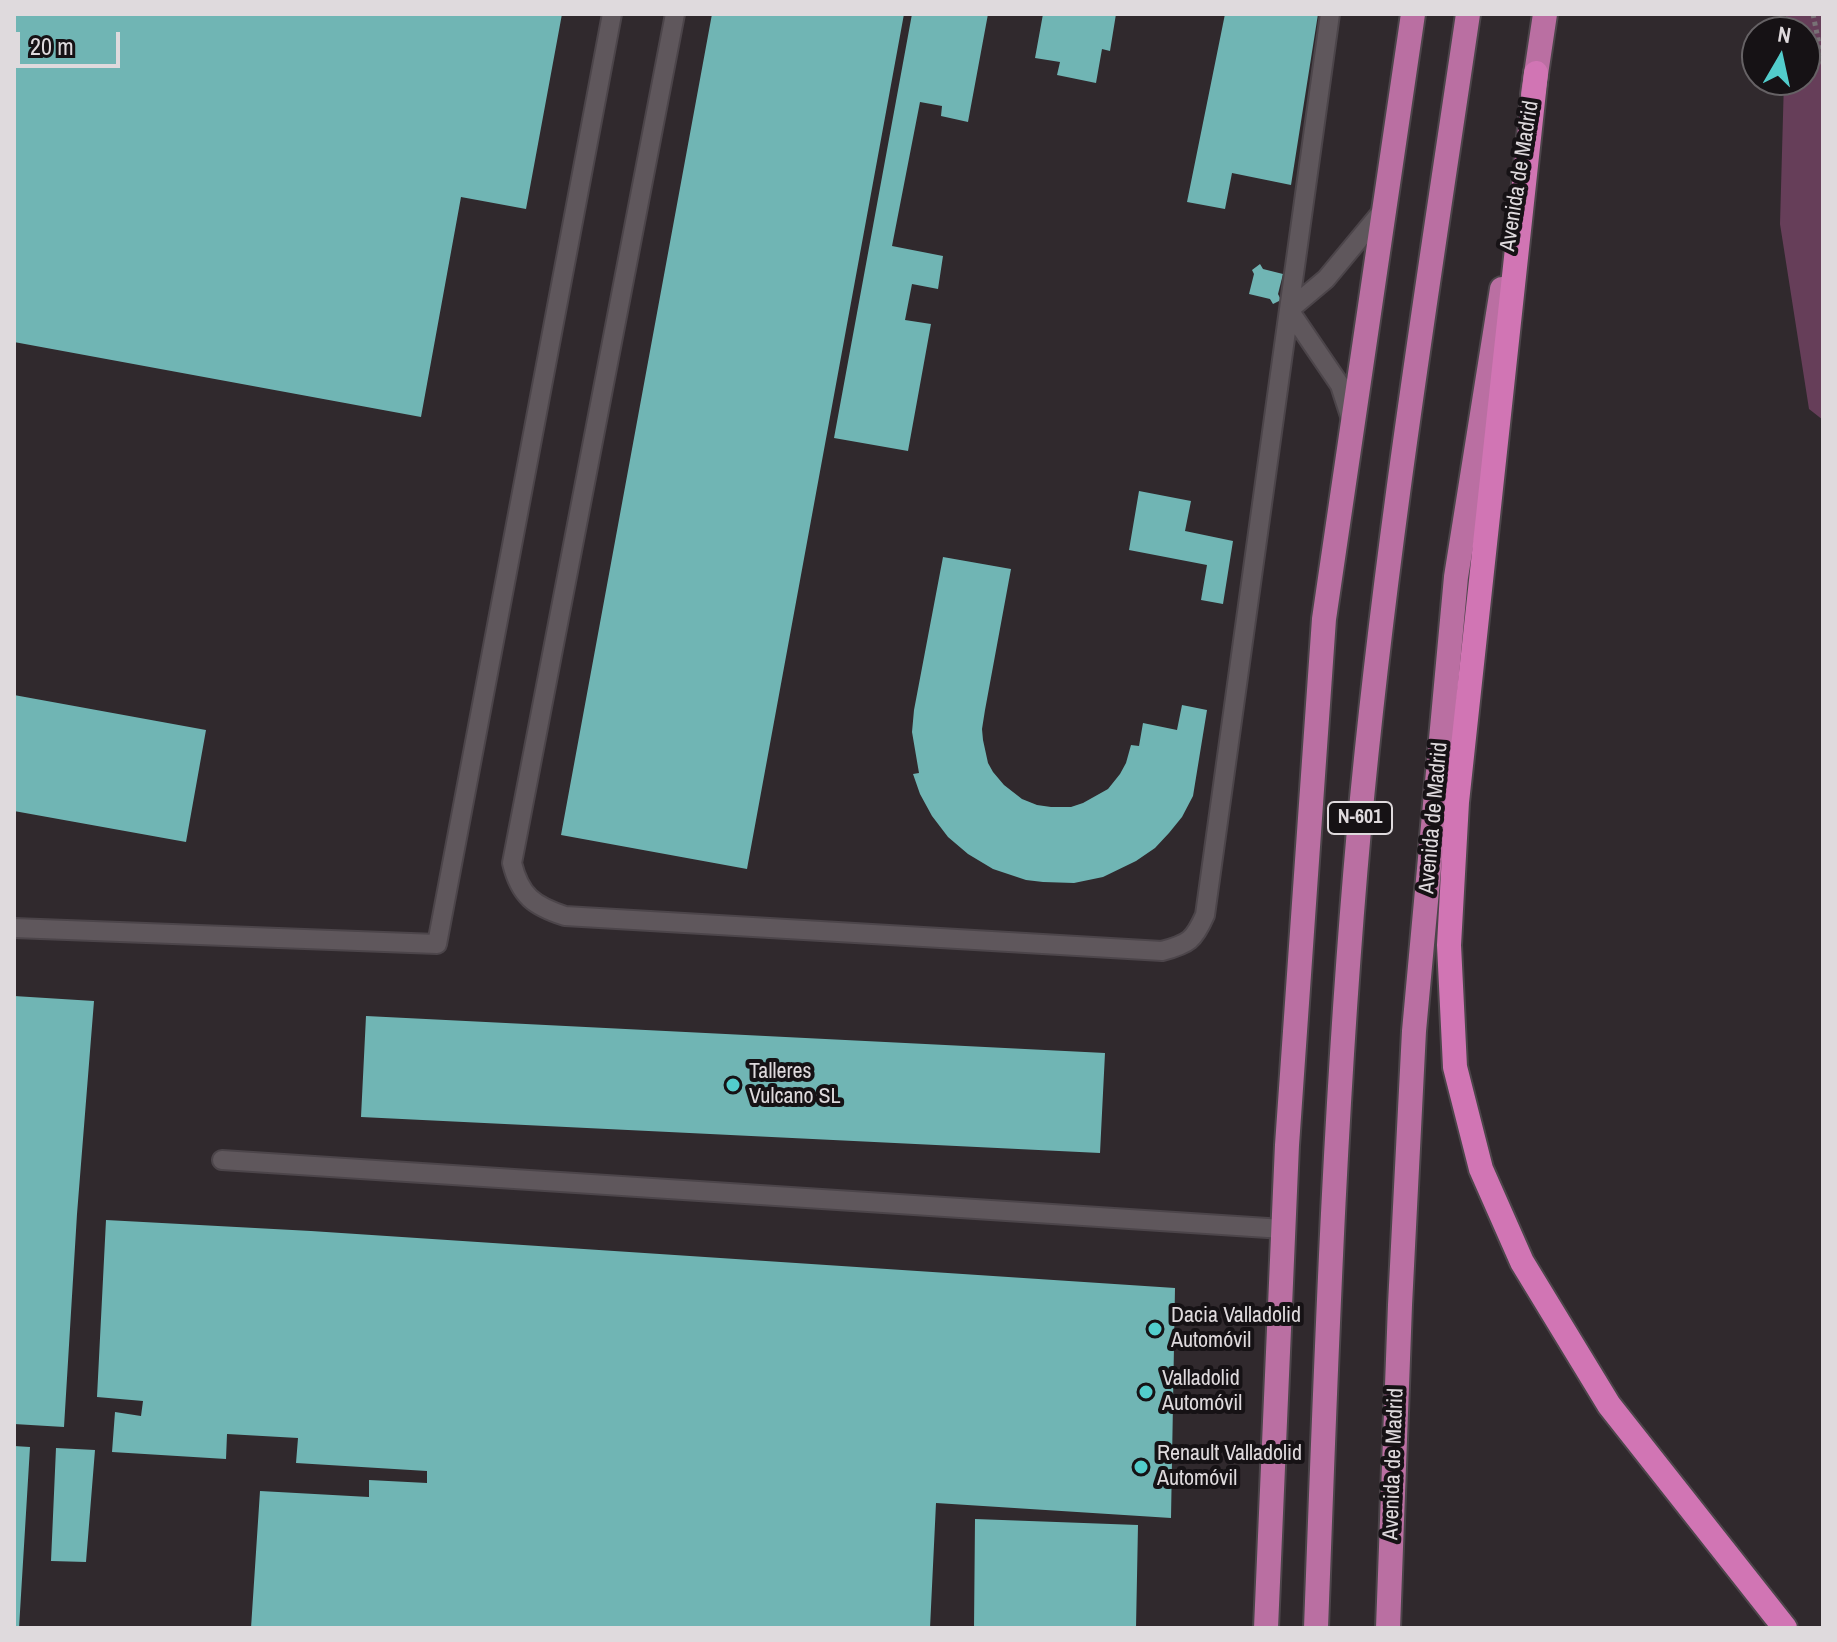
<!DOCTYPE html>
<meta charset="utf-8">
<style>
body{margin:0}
#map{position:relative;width:1837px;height:1642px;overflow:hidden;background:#30292d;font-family:"Archivo Narrow",sans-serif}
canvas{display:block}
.frame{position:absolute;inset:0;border:16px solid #dfdadd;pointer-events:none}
.north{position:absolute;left:1741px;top:16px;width:80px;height:80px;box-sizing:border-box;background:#161215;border:2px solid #666265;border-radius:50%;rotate:9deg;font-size:22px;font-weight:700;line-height:32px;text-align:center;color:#dfdadd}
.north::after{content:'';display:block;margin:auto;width:28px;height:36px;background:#52cdcc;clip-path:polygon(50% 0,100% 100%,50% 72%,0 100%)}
.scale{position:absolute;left:16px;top:32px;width:104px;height:36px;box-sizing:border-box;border:4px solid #dfdadd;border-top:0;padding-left:10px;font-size:24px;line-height:28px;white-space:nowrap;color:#dfdadd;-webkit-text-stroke:6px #161215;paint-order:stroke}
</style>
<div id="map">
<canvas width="1837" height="1642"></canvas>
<div class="frame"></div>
<div class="north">N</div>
<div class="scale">20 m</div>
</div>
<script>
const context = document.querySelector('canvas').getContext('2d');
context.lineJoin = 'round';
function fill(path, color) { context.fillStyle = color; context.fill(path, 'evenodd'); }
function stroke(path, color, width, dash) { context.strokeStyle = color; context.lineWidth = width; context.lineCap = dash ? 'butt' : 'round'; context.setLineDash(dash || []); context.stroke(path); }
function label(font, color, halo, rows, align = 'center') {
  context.font = font + ' "Archivo Narrow",sans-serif'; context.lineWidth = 8; context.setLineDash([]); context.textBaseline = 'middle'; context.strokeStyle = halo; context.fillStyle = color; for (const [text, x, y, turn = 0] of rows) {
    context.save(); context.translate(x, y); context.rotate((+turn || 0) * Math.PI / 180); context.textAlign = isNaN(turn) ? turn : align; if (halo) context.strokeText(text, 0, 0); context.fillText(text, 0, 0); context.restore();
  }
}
const green = new Path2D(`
 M1786,14H1823V420L1809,409L1780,224L1784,80H1805V32H1785Z`);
const building = new Path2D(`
 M14,14H562L526,209L461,197L421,417L14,342Z
 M712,14H904L747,869L561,835Z
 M912,14H988L968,122L941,116L942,106L920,102L892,246L943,256L938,289L912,284L905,320L931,324L908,451L834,438Z
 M1043,14H1116L1110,51L1102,49L1096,83L1057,75L1060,62L1035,58Z
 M1225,14H1318L1291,185L1232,173L1225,209L1187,202Z
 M1260,264L1263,269L1283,274L1278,294L1281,300L1273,304L1270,299L1249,294L1254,274L1252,270Z
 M1139,491L1191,501L1185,531L1233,541L1223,604L1201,600L1207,565L1129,550Z
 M943,557L1011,569L985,710L982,729L983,740L988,763L993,772L1004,785L1022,799L1037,805L1051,807H1071L1083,803L1108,789L1120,774L1126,763L1131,745L1139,746L1143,723L1177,730L1182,705L1207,710L1193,796L1182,817L1169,833L1155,848L1136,861L1103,877L1074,883L1043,882L1026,880L993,869L968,854L948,837L932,816L920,794L913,774L919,773L912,732L914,710Z
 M14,695L206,730L186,842L14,811Z
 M14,996L94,1001L77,1214L64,1427L14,1424Z
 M366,1016L1105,1053L1100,1153L361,1117Z
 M106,1220L311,1231L1175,1288L1171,1518L936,1503L930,1628H251L260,1491L369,1497V1480L427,1483V1471L296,1463L298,1438L227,1434L226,1459L112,1452L115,1412L141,1416L143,1401L97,1397Z
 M14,1446L30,1447L19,1628H14Z
 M56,1448L95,1450L86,1562L51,1561Z
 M975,1519L1138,1525L1136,1628H974Z`);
const path = new Path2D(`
 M1813,14L1823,64`);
const service = new Path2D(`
 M675,14L512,863C520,896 534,906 565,916L1162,951C1189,944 1194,940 1205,915L1330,14
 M1352,422L1340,385L1289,310L1326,279L1384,209
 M14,928L437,944L612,14
 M222,1160L1283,1229`);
const trunk = new Path2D(`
 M1533,94L1545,14
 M1266,1628L1287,1145L1324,619L1413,14
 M1316,1628C1326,1362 1335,1095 1359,830C1384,557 1428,285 1468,14
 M1388,1628L1400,1305L1414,1031L1456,577L1502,289`);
const motorway = new Path2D(`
 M1536,73L1457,802L1449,945L1455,1067L1481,1169L1522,1262L1609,1405L1785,1628`);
const markers = [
 [733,1085,8,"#52cdcc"],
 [1155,1329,8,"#52cdcc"],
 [1146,1392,8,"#52cdcc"],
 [1141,1467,8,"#52cdcc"]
];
const shields = [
 [1360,818,64]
];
const shieldNames = [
 ["N-601",1360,818]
];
const streetNames = [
 ["Avenida de Madrid",1520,176,-81],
 ["Avenida de Madrid",1434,818,-85],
 ["Avenida de Madrid",1394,1464,-88]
];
const poiNames = [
 ["Talleres",749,1072],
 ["Vulcano SL",749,1097],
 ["Dacia Valladolid",1171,1316],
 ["Automóvil",1171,1341],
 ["Valladolid",1162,1379],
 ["Automóvil",1162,1404],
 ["Renault Valladolid",1157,1454],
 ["Automóvil",1157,1479]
];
fill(green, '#663e59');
fill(building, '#70b5b4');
stroke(service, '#4c454a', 22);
stroke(trunk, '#4c454a', 28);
stroke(motorway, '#4c454a', 28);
stroke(path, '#787276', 5, [4, 4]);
stroke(service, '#5f575c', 18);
stroke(trunk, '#ba6fa2', 24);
stroke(motorway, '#d175b4', 24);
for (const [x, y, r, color] of markers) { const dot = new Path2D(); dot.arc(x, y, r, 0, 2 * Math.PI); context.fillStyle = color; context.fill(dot); stroke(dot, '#161215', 3); }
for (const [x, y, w] of shields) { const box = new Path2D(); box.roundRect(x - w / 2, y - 16, w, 32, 6); context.fillStyle = '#161215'; context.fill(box); stroke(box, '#dfdadd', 2); }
label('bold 20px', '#dfdadd', null, shieldNames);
label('22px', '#dfdadd', '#161215', streetNames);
label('22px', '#dfdadd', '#161215', poiNames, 'left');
</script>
